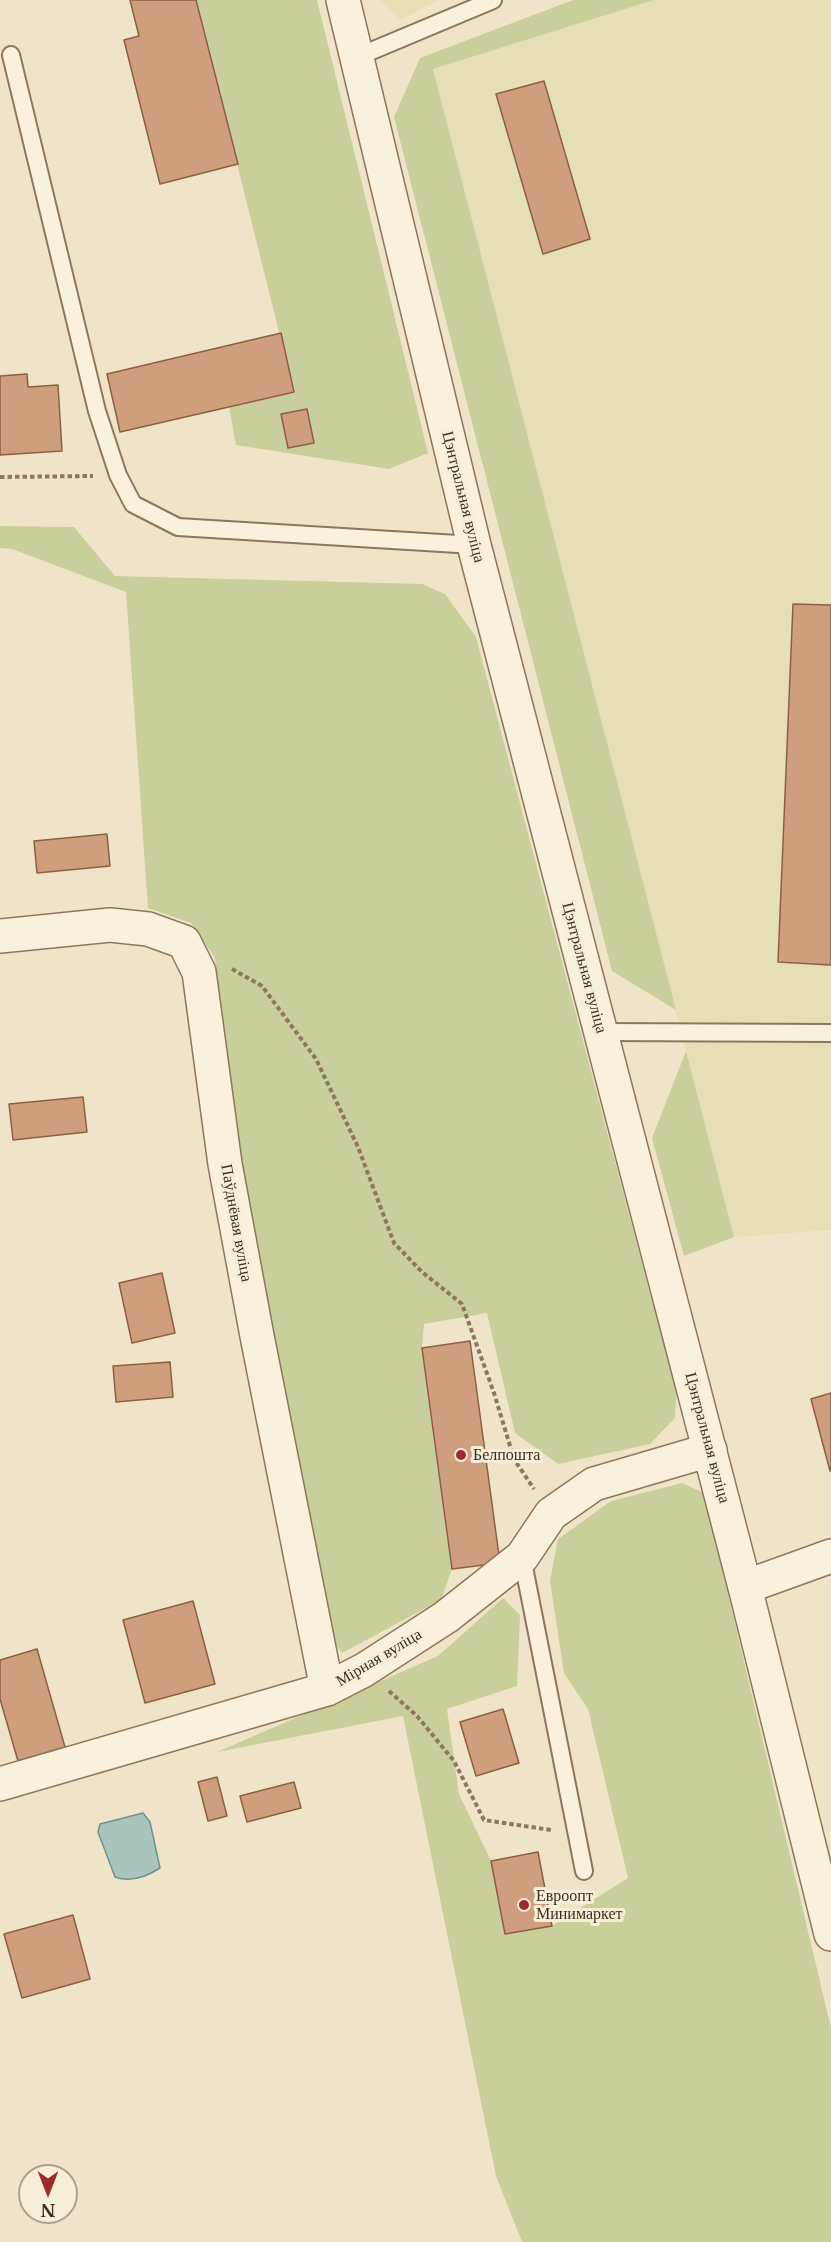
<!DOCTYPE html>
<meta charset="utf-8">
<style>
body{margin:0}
#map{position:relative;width:831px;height:2242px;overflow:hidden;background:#f0e4c8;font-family:"Libre Baskerville",serif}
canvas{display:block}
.north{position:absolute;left:18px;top:2164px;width:60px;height:60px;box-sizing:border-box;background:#f7eed8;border:2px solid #ada18e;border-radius:50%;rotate:180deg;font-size:16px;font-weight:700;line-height:24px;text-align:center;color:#3d2e20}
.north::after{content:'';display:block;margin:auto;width:21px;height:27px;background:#9e2a2b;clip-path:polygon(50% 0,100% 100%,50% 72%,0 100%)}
</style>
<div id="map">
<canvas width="831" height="2242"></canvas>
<div class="north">N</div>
</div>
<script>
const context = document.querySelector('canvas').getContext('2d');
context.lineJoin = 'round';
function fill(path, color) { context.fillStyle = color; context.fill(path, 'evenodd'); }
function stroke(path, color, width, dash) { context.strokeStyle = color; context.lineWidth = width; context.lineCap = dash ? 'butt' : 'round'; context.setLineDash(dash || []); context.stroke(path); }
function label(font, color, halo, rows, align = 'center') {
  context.font = font + ' "Libre Baskerville",serif'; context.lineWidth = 6; context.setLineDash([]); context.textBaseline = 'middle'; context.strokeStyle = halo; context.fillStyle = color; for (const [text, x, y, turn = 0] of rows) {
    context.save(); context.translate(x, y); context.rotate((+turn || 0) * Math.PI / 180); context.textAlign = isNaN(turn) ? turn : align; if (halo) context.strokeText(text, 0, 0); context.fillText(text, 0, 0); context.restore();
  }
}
const farmland = new Path2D(`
 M379,0H438L400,20Z
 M654,0H831V1230L734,1237L433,69Z`);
const green = new Path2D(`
 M196,0H317L428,453L389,469L236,445L229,407L294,392Z
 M573,0H654L433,69L676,1010L612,971L394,117L420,58Z
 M0,526L74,527L115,576L422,584L445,594L476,637L649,1290L677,1383L675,1418L650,1444L558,1464L515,1433L487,1313L424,1324L422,1348L452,1569L441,1600L342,1653L328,1635L237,1165L215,958L191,923L148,908L126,592L12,549L0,548Z
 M686,1051L734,1237L684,1256L652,1138Z
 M682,1483L704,1493L831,2028V2242H522L496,2176L403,1716L217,1752L438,1656L503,1598L520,1615L517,1686L447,1709L459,1794L491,1861L505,1934L552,1926L628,1878L588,1709L564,1673L550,1581L558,1539L611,1501Z`);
const water = new Path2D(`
 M143,1813L150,1822L160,1868C146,1877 131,1883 115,1877L98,1832L100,1824Z`);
const building = new Path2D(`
 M130,0H196L238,164L160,184L124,40L139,36Z
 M544,81L590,239L543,254L496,94Z
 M281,333L294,392L120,432L107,374Z
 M27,374L28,387L58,385L62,451L0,455V376Z
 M307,409L314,443L288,448L281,414Z
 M793,604L831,605V965L778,962Z
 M107,834L110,866L37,873L34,841Z
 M83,1097L87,1132L13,1140L9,1104Z
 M162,1273L175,1333L132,1343L119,1283Z
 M470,1341L500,1563L452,1569L422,1348Z
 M170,1362L173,1397L116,1402L113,1366Z
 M831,1393V1471H830L811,1399Z
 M193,1601L215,1684L145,1703L123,1620Z
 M37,1649L65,1747L18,1761L0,1699V1660Z
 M503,1709L519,1763L476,1776L460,1722Z
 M217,1777L227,1816L208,1821L198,1782Z
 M294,1782L301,1808L247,1822L240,1796Z
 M538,1852L552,1926L505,1934L491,1861Z
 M73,1915L90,1979L22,1998L4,1934Z`);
const path = new Path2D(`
 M0,477L93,476
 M232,969L262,986L316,1059L358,1147L394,1243L422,1272L462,1304L494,1393L514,1459L534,1489
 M389,1691L417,1716L454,1761L484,1820L551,1830`);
const service = new Path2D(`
 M11,55L97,411L118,475L133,504L178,527L474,545
 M357,57L493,0
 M601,1032L831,1033
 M522,1557L584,1871`);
const minor = new Path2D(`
 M0,936L110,925L148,929L184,942L199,972L225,1164L257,1336L327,1689
 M745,1587L831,1556
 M0,1784L327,1689L364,1670L446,1617L522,1557L551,1514L594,1484L710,1450`);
const tertiary = new Path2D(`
 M343,0L474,545L745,1587L831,1934`);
const markers = [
 [461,1455,6,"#9e2a2b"],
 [524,1905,6,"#9e2a2b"]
];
const streetNames = [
 ["Цэнтральная вуліца",463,497,76],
 ["Цэнтральная вуліца",584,968,75],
 ["Паўднёвая вуліца",236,1223,80],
 ["Цэнтральная вуліца",707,1438,75],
 ["Мірная вуліца",379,1658,-31]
];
const poiNames = [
 ["Белпошта",473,1455],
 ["Евроопт",536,1896],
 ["Минимаркет",536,1914]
];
fill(farmland, '#e6deb5');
fill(green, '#c9cf9b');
fill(water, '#a9c4bc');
stroke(water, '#6f938a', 1.5);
fill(building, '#cf9f7d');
stroke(building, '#8d5f41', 1.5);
stroke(service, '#8d765c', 20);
stroke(minor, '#8d765c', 36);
stroke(tertiary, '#8d765c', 36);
stroke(path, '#8d765c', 4, [4.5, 3]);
stroke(service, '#faf1dc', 16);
stroke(minor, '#faf1dc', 33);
stroke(tertiary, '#faf1dc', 33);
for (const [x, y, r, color] of markers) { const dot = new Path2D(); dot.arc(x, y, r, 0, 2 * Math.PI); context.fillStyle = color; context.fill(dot); stroke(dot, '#f7eed8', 2); }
label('16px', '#3d2e20', '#f7eed8', streetNames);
label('16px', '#3d2e20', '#f7eed8', poiNames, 'left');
</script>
